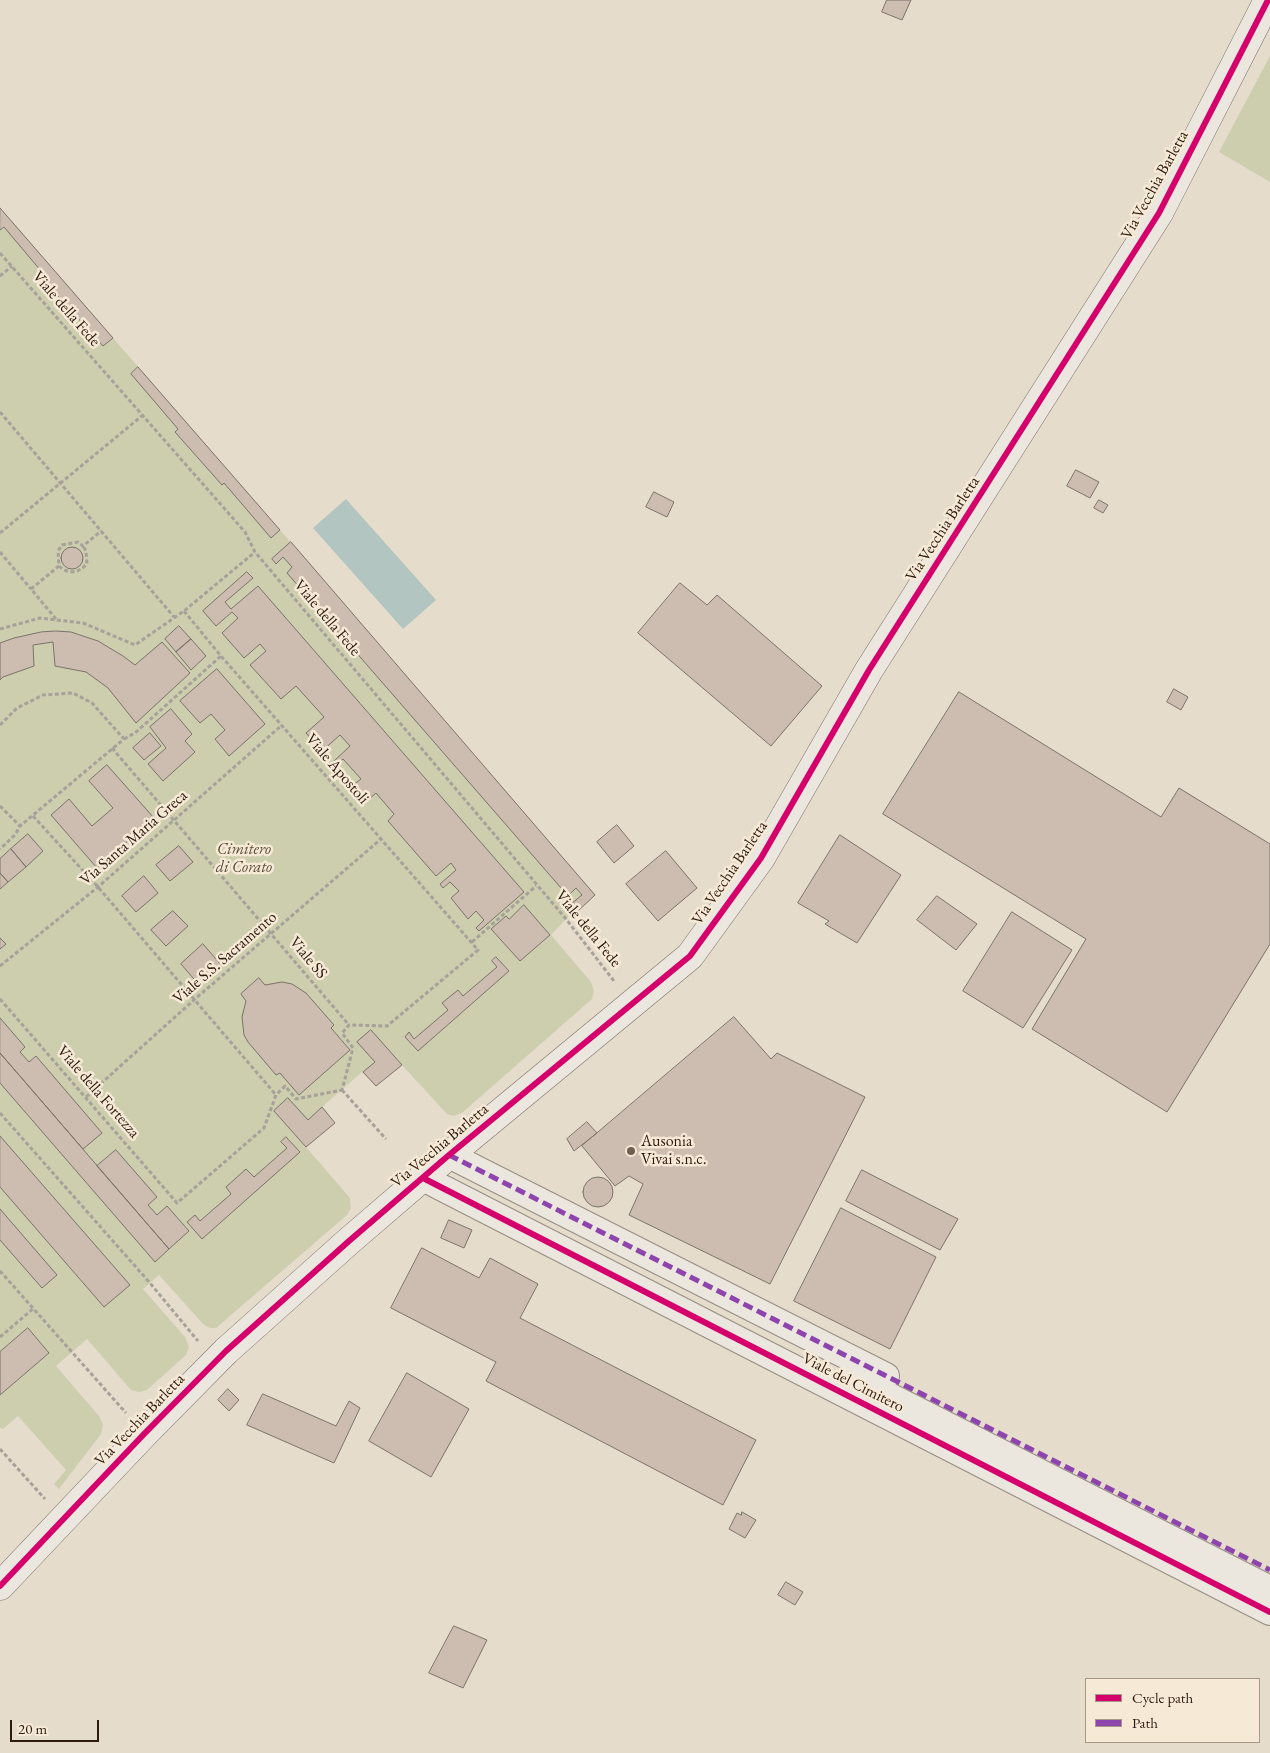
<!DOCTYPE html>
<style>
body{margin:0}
#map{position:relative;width:1270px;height:1753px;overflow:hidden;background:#e6dccc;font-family:"EB Garamond",serif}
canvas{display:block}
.legend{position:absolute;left:1085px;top:1678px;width:175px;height:65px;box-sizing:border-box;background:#f6ead7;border:1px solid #a69787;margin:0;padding:6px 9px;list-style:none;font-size:15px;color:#2e1b0f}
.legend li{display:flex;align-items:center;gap:10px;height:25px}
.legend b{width:25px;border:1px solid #a69787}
.scale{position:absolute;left:10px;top:1720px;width:89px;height:22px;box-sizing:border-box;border:2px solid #2e1b0f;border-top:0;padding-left:6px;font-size:15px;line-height:18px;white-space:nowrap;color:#2e1b0f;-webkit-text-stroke:4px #f6ead7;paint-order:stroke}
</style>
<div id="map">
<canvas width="1270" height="1753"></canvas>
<ul class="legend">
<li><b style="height:6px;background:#d6006c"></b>Cycle path</li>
<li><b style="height:6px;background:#8e44ad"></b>Path</li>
</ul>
<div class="scale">20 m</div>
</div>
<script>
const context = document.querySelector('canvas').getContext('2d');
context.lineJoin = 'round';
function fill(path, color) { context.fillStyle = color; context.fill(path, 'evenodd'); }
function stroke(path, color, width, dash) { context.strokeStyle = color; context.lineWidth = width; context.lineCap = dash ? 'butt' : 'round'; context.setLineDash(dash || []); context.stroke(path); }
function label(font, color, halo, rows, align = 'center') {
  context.font = font + ' "EB Garamond",serif'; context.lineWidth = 5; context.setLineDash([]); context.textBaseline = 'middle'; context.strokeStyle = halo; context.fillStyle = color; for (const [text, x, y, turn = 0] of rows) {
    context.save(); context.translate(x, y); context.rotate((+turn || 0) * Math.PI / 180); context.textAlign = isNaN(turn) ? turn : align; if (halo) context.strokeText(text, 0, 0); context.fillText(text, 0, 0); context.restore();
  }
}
const green = new Path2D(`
 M1270,56V182L1219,152Z
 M0,208L280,530L595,895L566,919L551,935L591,982L594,991L592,999L463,1112L454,1116L447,1114L402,1065L376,1086L362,1072L322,1107L335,1123L306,1147L350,1198L351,1208L347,1215L216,1328H210L204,1325L159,1275L143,1289L185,1337L189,1347L186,1355L147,1390L139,1392L131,1390L87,1339L56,1366L99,1416L103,1425L101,1434L59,1489L54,1484L66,1470L18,1416L3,1429L0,1428Z`);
const water = new Path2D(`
 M346,499L436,600L403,629L313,528Z`);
const building = new Path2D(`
 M887,0H911L902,20L882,12Z
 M0,208L113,338L103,346L38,274L41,271L4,227L0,230Z
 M138,367L280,530L271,538L224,483L222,485L175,432L178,429L131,374Z
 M1076,470L1099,482L1090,498L1067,486Z
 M654,492L674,502L667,517L646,507Z
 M1099,500L1108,505L1103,513L1094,508Z
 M291,542L595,895L578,911L571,904L582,895L576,888L568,896L287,573L292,567L283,557L276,564L272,559Z
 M61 558a11 11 0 1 1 22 0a11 11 0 1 1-22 0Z
 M247,572L253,578L225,602L231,609L258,586L524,892L479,931L476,928L484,920L476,911L468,919L451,898L459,891L450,882L443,888L440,884L456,870L451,863L436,876L388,821L394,814L376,793L367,801L353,785L361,779L343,759L336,765L333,762L350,746L340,735L322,751L306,733L324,717L296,686L281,699L250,665L266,651L260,644L244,658L222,633L238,618L232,612L216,626L203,611Z
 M680,583L707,605L717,595L822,686L771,746L638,633Z
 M179,626L191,639L176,652L165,639Z
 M56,631L71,632L98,641L123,656L135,665L162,642L190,673L136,723L108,688L93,677L86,672L55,666L53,642L33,645L34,666L3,677L0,680V643L14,638L41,632Z
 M191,639L206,656L191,670L176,652Z
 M217,669L265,724L229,756L215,739L225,730L211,714L200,723L180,701Z
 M1174,689L1188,697L1181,710L1167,702Z
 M959,692L1161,817L1179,788L1270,844V944L1167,1112L1032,1029L1086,939L883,814Z
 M171,709L192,734L185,741L195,752L163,781L148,764L166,748L150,727Z
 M150,733L161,746L144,760L133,748Z
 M107,765L154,818L97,868L51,815L69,799L92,826L113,808L89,781Z
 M617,825L634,846L614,863L597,842Z
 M28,834L43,851L26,867L11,849Z
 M840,835L901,875L857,943L825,924L829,921L798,903Z
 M179,846L193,862L170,881L156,865Z
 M11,849L26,867L8,882L0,873V859Z
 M666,851L697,888L658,921L626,884Z
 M0,873L8,882L0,889Z
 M144,876L158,893L136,912L122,896Z
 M937,896L977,924L956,950L917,920Z
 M524,905L550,935L520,961L491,929L506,916L509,919Z
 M173,911L188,926L166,946L151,930Z
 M1012,912L1072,950L1023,1028L963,991Z
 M0,938L6,944L0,949Z
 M203,944L222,966L199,985L181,964Z
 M496,957L509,971L418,1051L405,1037L409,1032L414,1039L448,1010L442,1003L458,990L463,996L497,967L492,961Z
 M259,978L265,985L282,982L292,984L306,993L334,1025L331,1028L350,1050L299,1095L280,1073L276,1075L248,1042L244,1035L242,1017L246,1001L241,994Z
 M734,1017L771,1059L777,1053L865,1097L770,1284L629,1215L643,1184L629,1176L615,1186L582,1146Z
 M0,1018L25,1047L20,1052L29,1062L36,1056L102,1133L83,1149L0,1053Z
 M371,1030L402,1065L376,1086L363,1072L375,1062L357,1042Z
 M0,1053L169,1249L155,1262L0,1083Z
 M288,1098L308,1120L322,1107L335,1123L306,1147L274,1111Z
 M587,1122L597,1133L574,1151L567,1139Z
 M0,1136L130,1285L104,1307L0,1187Z
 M286,1137L300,1152L202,1239L187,1222L195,1215L200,1221L231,1194L226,1187L246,1169L254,1177L287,1148L281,1142Z
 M116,1150L157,1197L148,1205L157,1215L167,1206L189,1231L169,1249L97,1166Z
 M862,1170L958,1219L940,1250L846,1201Z
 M583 1192a15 15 0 1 1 30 0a15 15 0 1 1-30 0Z
 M841,1208L936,1257L890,1349L794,1301Z
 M0,1209L57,1275L42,1288L0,1240Z
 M449,1220L472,1230L464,1248L441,1238Z
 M422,1248L479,1278L490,1258L538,1284L520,1318L756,1440L723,1505L486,1381L496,1362L391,1308Z
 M28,1328L49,1353L0,1395V1352Z
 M407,1373L469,1409L431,1477L369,1441Z
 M228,1389L239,1400L229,1411L218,1400Z
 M263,1394L336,1426L349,1401L360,1408L334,1463L247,1425Z
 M742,1512L756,1520L745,1538L729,1529L737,1513L741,1515Z
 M786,1582L803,1592L795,1605L778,1595Z
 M454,1626L487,1640L463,1688L429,1673Z`);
const path = new Path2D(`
 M0,253L245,532L255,552L566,919L614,981
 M0,276L12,266
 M0,412L174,617
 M0,533L143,415
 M0,552L31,589
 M59,566C69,575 78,573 87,564L86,551L83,546
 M184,611L221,656L478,950L387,1026L349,1025L342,1033L353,1048L342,1090
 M56,619L31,589L59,566L58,551L62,545L78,542L83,546L101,531
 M0,629L40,618L83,623L135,645L184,611L255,552
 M0,725L17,708L43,695L73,693L92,703L124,739L20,826L15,835L0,849
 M124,739L135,733L221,656
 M112,748L349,1025
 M0,806L20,826
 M33,816L98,887L276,1095
 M472,942L536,886
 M0,966L98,887L282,725
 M0,999L177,1203L264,1128L276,1095L285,1086L296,1099L342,1090
 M342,1090L386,1139
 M86,1097L195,999L381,839
 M0,1113L150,1283L198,1341
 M0,1271L126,1413
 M0,1337L34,1308
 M0,1449L45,1499`);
const street = new Path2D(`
 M449,1155L886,1376
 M423,1178L1270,1612
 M854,1378L1270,1589`);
const secondary = new Path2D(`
 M0,1586L144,1434L226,1351L349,1241L449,1155L690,956L761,858L869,670L1159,213L1268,0`);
const quiet = new Path2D(`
 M449,1155L1270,1570`);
const cycleway = new Path2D(`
 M423,1178L1270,1612
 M0,1586L144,1434L226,1351L349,1241L449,1155L690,956L761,858L869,670L1159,213L1268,0`);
const markers = [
 [631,1151,5,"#6e5f51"]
];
const streetNames = [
 ["Via Vecchia Barletta",1155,185,-61],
 ["Viale della Fede",66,309,49],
 ["Via Vecchia Barletta",943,529,-57],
 ["Viale della Fede",327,618,50],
 ["Viale Apostoli",337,769,49],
 ["Via Santa Maria Greca",134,838,-41],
 ["Via Vecchia Barletta",730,873,-56],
 ["Viale della Fede",588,929,51],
 ["Viale S.S. Sacramento",225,958,-41],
 ["Viale SS",308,958,50],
 ["Viale della Fortezza",98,1092,49],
 ["Via Vecchia Barletta",440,1146,-40],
 ["Viale del Cimitero",853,1383,27],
 ["Via Vecchia Barletta",140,1420,-46]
];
const parkNames = [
 ["Cimitero",244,850],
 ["di Corato",244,868]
];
const poiNames = [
 ["Ausonia",641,1142],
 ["Vivai s.n.c.",641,1160]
];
fill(green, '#ccceae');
fill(water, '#b3c5c0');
fill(building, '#cdbdb0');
stroke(building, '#7b736a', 1);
stroke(street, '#968d83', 28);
stroke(secondary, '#7b736a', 29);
stroke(path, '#a7a19a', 3, [4, 2.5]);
stroke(street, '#ebe6de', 26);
stroke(secondary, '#ebe6de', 28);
stroke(quiet, '#8e44ad', 5, [10, 5]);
stroke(cycleway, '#d6006c', 6);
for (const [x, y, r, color] of markers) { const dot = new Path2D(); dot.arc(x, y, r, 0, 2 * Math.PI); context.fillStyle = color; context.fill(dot); stroke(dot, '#f6ead7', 2); }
label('16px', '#2e1b0f', '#f6ead7', streetNames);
label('italic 16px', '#574d37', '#f6ead7', parkNames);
label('16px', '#2e1b0f', '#f6ead7', poiNames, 'left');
</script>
